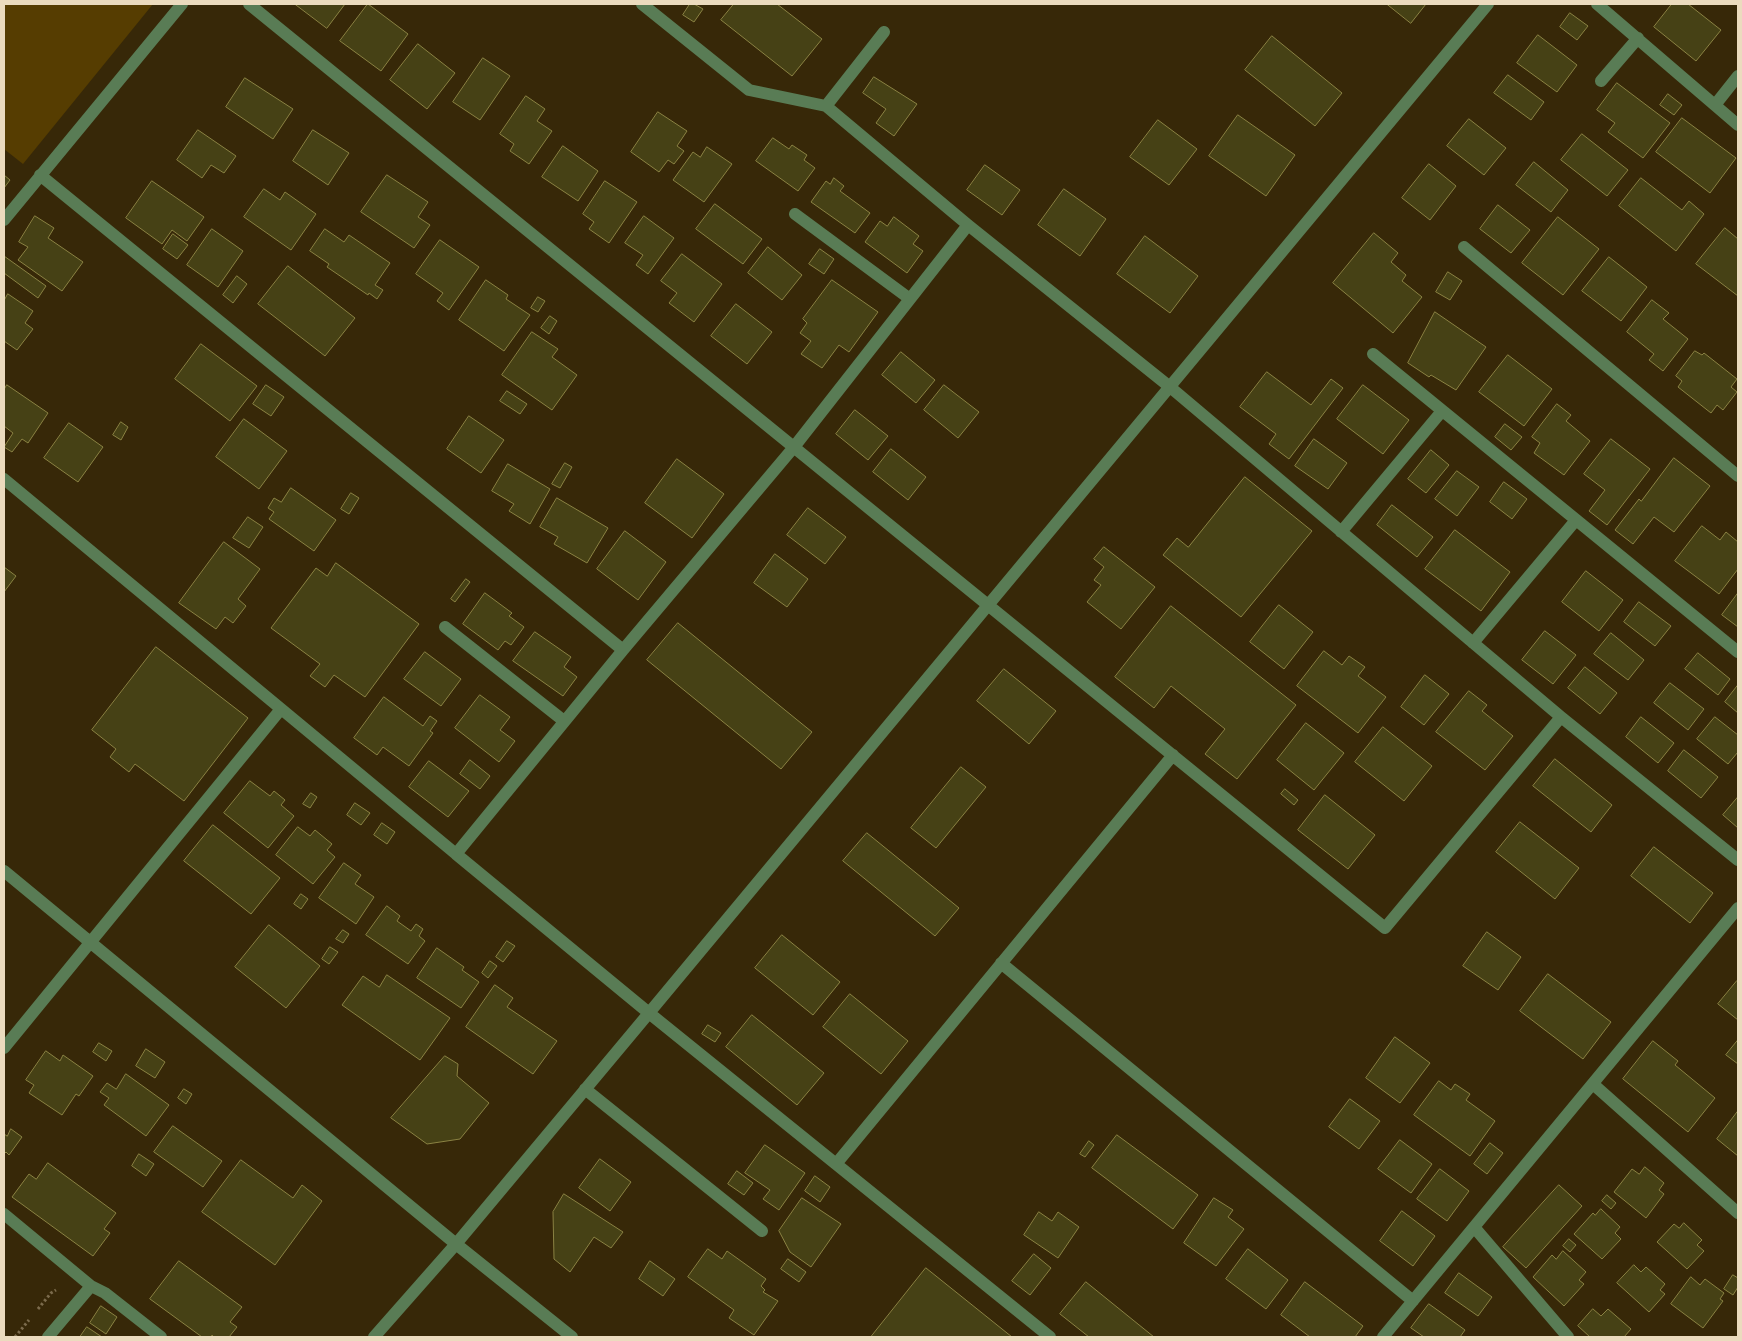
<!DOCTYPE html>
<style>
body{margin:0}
#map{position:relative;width:1742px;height:1341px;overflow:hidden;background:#372808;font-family:Inter,sans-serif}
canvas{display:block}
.frame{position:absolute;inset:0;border:5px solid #ebdbbe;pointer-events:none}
</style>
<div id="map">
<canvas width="1742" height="1341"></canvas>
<div class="frame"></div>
</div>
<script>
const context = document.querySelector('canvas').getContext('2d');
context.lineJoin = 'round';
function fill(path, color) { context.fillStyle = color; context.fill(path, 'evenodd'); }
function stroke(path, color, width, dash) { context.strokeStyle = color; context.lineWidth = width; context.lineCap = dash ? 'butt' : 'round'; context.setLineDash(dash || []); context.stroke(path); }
const green = new Path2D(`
 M4,4H153L23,164L4,149Z`);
const building = new Path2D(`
 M295,4H345L327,28Z
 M368,4L408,34L381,71L340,41Z
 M690,4H694L703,9L694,22L683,15Z
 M734,4H777L822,39L792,76L721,20Z
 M1387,4H1426L1411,23Z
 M1672,4H1688L1721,30L1696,61L1654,27Z
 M1570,13L1588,26L1577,40L1560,27Z
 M1538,35L1577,65L1557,92L1517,63Z
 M1272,36L1342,93L1315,126L1245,70Z
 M418,44L455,73L427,109L390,80Z
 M483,58L510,76L480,120L453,102Z
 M1508,75L1544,102L1531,120L1494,93Z
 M874,77L917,104L894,136L876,123L886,109L863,93Z
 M245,78L293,109L273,139L226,107Z
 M1617,83L1670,123L1643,158L1608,132L1615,123L1597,110Z
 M1668,94L1682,105L1674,115L1660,105Z
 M526,96L545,109L537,121L552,131L529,164L510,151L514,144L500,134Z
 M658,112L687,131L677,146L684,151L674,164L668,160L659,172L631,152Z
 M1238,115L1295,155L1266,196L1209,156Z
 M1682,118L1736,158L1710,193L1656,152Z
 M1469,119L1506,148L1484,175L1447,146Z
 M1158,120L1197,149L1169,185L1130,157Z
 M198,130L236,156L224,173L211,165L202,178L177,160Z
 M313,130L349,153L328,185L293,161Z
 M1582,134L1628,170L1607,196L1561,160Z
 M773,138L789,149L792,145L807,155L804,160L815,168L798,191L756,161Z
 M563,146L598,171L578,201L542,177Z
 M707,147L732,164L704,202L673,180L693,152L700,157Z
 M1534,162L1568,190L1551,212L1516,185Z
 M1429,164L1456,186L1430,220L1402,198Z
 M985,165L1020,190L1002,215L967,190Z
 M4,175L10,180L4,188Z
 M387,175L428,202L418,217L430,225L414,248L361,212Z
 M834,178L844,186L840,191L870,213L855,233L811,202L826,181L830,184Z
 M1641,178L1682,210L1689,201L1704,214L1676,251L1619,206Z
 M152,181L204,217L187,241L172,230L162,244L126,218Z
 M605,181L637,202L609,243L589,229L594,222L583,214Z
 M264,189L280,200L285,192L316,214L291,250L244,217Z
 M1064,189L1106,219L1080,256L1038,225Z
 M715,204L762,239L743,264L696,229Z
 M1498,205L1530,230L1511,253L1480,229Z
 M35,216L54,228L48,238L83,262L62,291L18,260L28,247L19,242Z
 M644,216L674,238L648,274L636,265L643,255L625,243Z
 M894,217L919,236L913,244L923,251L907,273L865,242L880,221L887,226Z
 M1558,217L1599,249L1563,295L1522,263Z
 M1725,228L1738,239V296L1696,264Z
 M212,229L243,251L218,287L187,265Z
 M325,229L344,242L349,235L390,263L375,285L383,290L377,299L369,293L368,295L327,267L329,264L310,251Z
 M1374,233L1398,253L1391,262L1406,275L1402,281L1422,297L1393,333L1333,283Z
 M173,234L188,245L177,259L163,249Z
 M1145,236L1198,276L1170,313L1117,274Z
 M440,240L479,267L449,310L437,301L443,293L416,274Z
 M768,247L802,275L782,300L748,273Z
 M820,249L834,259L824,274L809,264Z
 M682,254L722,284L694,322L669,303L677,293L661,281Z
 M4,256L46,286L38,298L4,273Z
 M1609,257L1647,287L1621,321L1582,291Z
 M288,266L355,318L325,356L258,304Z
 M1448,272L1462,281L1450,300L1436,292Z
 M237,276L247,284L233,303L223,295Z
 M486,280L508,295L506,299L530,315L504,351L459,320Z
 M832,280L878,312L849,352L839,345L822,368L801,354L811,341L800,333L807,323L803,319Z
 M8,294L33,311L25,323L33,329L17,350L4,341V301Z
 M538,297L545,301L538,312L531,308Z
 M1652,300L1669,313L1663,319L1688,339L1663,371L1649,360L1654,354L1627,332Z
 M736,304L772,332L747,364L711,336Z
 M1435,312L1486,347L1456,390L1431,375L1429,377L1408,363Z
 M550,316L557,321L549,334L541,328Z
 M532,332L558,349L552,357L577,375L552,410L502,375Z
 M201,344L257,386L230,421L175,379Z
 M1695,351L1702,355L1704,353L1737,379L1731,387L1737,392L1723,410L1717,405L1711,413L1678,387L1682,381L1676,376Z
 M901,352L935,380L916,403L882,375Z
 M1508,355L1552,389L1524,426L1479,392Z
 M1267,372L1311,405L1331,379L1343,388L1289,459L1269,444L1276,434L1240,407Z
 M7,385L48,413L28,443L22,439L12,452L4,447L13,433L4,426V390Z
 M266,385L284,397L271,416L253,404Z
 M944,385L979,412L958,438L924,410Z
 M1363,385L1409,420L1383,454L1337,419Z
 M507,391L527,404L520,414L500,401Z
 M1557,404L1571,415L1566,421L1590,441L1564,475L1534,453L1540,443L1532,437Z
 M855,410L888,436L868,460L836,434Z
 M469,416L504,440L481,473L447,449Z
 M244,419L287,451L259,489L216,457Z
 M121,422L128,427L121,440L113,435Z
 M69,423L103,447L78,482L44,458Z
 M1505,424L1522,437L1511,450L1495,437Z
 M1314,439L1347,463L1328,489L1295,466Z
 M1611,439L1650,469L1607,525L1589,511L1605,490L1584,474Z
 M891,449L926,477L908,500L873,472Z
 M1431,450L1449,465L1426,493L1408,479Z
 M1674,458L1710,486L1674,532L1654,517L1633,544L1615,530L1639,499L1641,501Z
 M677,459L724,494L692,538L645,503Z
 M565,463L572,467L560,488L552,484Z
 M508,464L550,489L530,524L509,511L514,504L492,491Z
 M1457,471L1479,487L1457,516L1435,499Z
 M1245,477L1312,531L1241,617L1163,555L1177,538L1188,547Z
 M1504,482L1527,499L1512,519L1490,502Z
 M291,488L336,520L314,551L269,519L274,512L268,508L274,498L281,502Z
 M351,493L359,498L349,514L341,509Z
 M557,498L608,528L587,563L554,544L558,537L540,527Z
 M1392,505L1433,537L1417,557L1377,525Z
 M808,508L846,537L825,564L787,535Z
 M248,517L263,527L249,548L233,538Z
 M1702,526L1720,540L1726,532L1738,542V569L1719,594L1675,561Z
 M1455,530L1510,572L1481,611L1425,569Z
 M625,531L666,562L638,600L597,569Z
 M224,542L260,569L238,599L246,606L233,623L225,617L216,629L179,603Z
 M1104,547L1155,587L1121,629L1087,602L1101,585L1094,580L1104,567L1094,559Z
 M775,554L808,579L787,607L754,583Z
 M336,563L419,624L365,697L334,675L325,687L310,676L320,664L271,628L316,568L327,576Z
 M4,567L16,576L4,592Z
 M1586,571L1623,600L1599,631L1562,602Z
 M466,579L470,582L455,602L451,599Z
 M485,593L512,613L509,616L524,627L511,645L505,641L498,650L463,624Z
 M1738,593V627L1722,615Z
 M1639,602L1671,626L1655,646L1624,622Z
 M1279,605L1313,632L1284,669L1250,642Z
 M1171,606L1296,705L1237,779L1205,754L1225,729L1171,686L1154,708L1115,677Z
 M678,623L812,732L781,769L647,660Z
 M1545,631L1576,655L1553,684L1522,660Z
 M535,632L571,657L564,667L577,677L563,696L513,661Z
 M1611,633L1644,660L1628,680L1594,654Z
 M156,647L248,718L184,801L135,764L129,772L110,757L116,749L92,730Z
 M1324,651L1342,665L1349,656L1365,667L1358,676L1386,697L1358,733L1297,686Z
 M425,652L461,679L441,706L404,679Z
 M1698,653L1730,679L1718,695L1685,669Z
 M1585,667L1617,693L1600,714L1568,688Z
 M1004,669L1056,711L1029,744L977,701Z
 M1425,675L1449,694L1424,725L1401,707Z
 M1670,683L1704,709L1688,730L1654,703Z
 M1738,685V713L1725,702Z
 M1469,691L1487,705L1482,711L1513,736L1485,770L1436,732Z
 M480,695L510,717L500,730L515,741L499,762L455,728Z
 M384,697L423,726L430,716L437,721L430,731L433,733L409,766L383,747L377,755L354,738Z
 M1641,717L1674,743L1658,763L1626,737Z
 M1715,717L1738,735V752L1728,764L1697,739Z
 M1306,723L1344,753L1314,790L1277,760Z
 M1383,727L1432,766L1404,801L1355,762Z
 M1684,750L1718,777L1701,798L1668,771Z
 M1555,759L1612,805L1591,832L1533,786Z
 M470,760L490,776L480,789L460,774Z
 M429,761L469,791L448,817L409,787Z
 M961,767L986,787L936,848L911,828Z
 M250,781L270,796L274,791L285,800L281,805L294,816L268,848L224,813Z
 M1285,789L1298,800L1294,805L1281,794Z
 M311,793L317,797L310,808L303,804Z
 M1325,795L1375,835L1348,869L1298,830Z
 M1738,797V828L1723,815Z
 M355,803L370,813L361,825L347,815Z
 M1520,822L1579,868L1555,899L1496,852Z
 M382,823L395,832L387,844L374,835Z
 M213,825L280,878L251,914L184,861Z
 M298,827L310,836L315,830L332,844L327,850L335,857L313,884L276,855Z
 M867,833L959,908L935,936L843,861Z
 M1654,847L1713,893L1690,923L1631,876Z
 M344,863L361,875L355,884L374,897L356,924L319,898Z
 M301,894L308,899L301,909L294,904Z
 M387,906L400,916L397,921L411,931L416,924L423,929L419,936L425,941L408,964L366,935Z
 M269,925L320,966L286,1008L235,967Z
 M343,930L349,934L343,943L336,939Z
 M1487,932L1521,957L1498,990L1463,966Z
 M782,935L840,982L813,1015L755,968Z
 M507,941L515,946L503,962L496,957Z
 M330,947L338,952L329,964L322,959Z
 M437,948L464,967L462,970L479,982L461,1008L417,978Z
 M490,961L497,966L488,978L482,973Z
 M1548,974L1611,1022L1583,1059L1520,1011Z
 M387,975L450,1018L420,1060L342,1005L363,976L379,987Z
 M1737,981L1738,982V1020L1718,1004Z
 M495,985L513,998L507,1007L557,1041L533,1074L466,1027Z
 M850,994L908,1041L881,1074L823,1027Z
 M752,1015L824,1073L797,1105L726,1047Z
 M708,1025L721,1033L715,1042L702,1034Z
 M1395,1037L1430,1063L1400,1103L1366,1078Z
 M1738,1040V1064L1726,1055Z
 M1653,1041L1678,1061L1675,1065L1715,1098L1688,1132L1623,1079Z
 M99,1043L112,1051L106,1061L93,1052Z
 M146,1049L165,1062L155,1078L136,1066Z
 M46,1051L60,1061L63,1055L93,1076L79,1096L76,1094L62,1115L29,1093L34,1085L26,1080Z
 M445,1056L458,1064L457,1076L489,1103L460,1139L427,1144L391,1118Z
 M126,1074L169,1105L146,1136L104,1105L109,1098L100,1092L107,1083L116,1089Z
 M1439,1081L1451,1090L1455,1084L1470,1094L1466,1100L1495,1121L1470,1156L1414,1115Z
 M184,1089L192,1094L186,1104L178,1098Z
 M1350,1099L1380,1121L1359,1149L1329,1127Z
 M1738,1111V1156L1717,1139Z
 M173,1126L222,1161L203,1187L154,1152Z
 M11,1129L22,1137L9,1155L6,1152L4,1154V1134L7,1136Z
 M1117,1135L1198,1195L1173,1229L1092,1168Z
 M1400,1140L1432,1164L1411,1193L1378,1169Z
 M1089,1141L1094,1145L1085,1157L1080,1154Z
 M1490,1143L1503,1153L1487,1174L1474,1164Z
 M765,1145L805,1173L779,1210L763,1199L770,1190L745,1173Z
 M139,1154L154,1164L146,1176L132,1166Z
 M600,1159L631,1182L610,1211L579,1188Z
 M241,1160L293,1198L302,1185L322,1201L275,1265L202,1212Z
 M48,1163L116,1213L104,1229L110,1233L93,1256L12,1197L29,1174L36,1179Z
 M1645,1167L1664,1183L1659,1190L1664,1194L1646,1218L1614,1192L1632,1169L1639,1174Z
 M1440,1169L1469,1191L1447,1221L1417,1199Z
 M737,1171L753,1183L744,1195L728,1184Z
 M815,1176L830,1187L820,1202L805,1191Z
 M1559,1185L1582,1206L1526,1268L1503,1247Z
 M564,1194L623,1232L611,1248L594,1237L570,1272L554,1259L553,1212Z
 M1607,1195L1616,1203L1611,1209L1602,1201Z
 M802,1198L841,1224L811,1267L790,1252L779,1231Z
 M1214,1198L1233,1210L1228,1217L1244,1229L1216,1266L1184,1243Z
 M1601,1209L1620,1227L1615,1233L1621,1239L1602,1259L1574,1234L1593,1213L1595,1215Z
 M1402,1211L1435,1236L1413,1266L1380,1241Z
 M1039,1212L1052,1221L1058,1212L1079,1227L1058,1258L1024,1235Z
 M1684,1223L1702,1240L1697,1245L1704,1251L1687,1269L1657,1242L1674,1224L1679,1228Z
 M1569,1239L1576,1245L1570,1252L1563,1246Z
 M708,1249L722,1259L727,1251L766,1279L761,1286L765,1290L763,1292L778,1301L754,1335L729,1318L734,1310L688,1277Z
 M1248,1249L1288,1280L1266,1309L1226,1279Z
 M1563,1251L1586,1272L1579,1280L1584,1284L1564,1306L1533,1277L1552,1255L1556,1259Z
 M1034,1254L1051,1268L1030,1295L1012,1281Z
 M788,1259L806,1272L799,1282L781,1269Z
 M179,1261L242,1307L230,1322L237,1327L229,1337H214L212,1335L211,1337H202L150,1299Z
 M650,1261L675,1279L663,1296L639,1279Z
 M1634,1265L1641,1272L1646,1267L1665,1284L1660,1290L1665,1294L1649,1312L1617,1283Z
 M926,1268L1012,1337H871Z
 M1459,1273L1492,1297L1478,1316L1445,1293Z
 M1733,1275L1738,1278V1287L1733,1295L1724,1289Z
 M1691,1277L1700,1285L1705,1279L1724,1293L1720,1299L1723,1301L1703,1328L1671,1304Z
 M1086,1282L1154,1337H1089L1060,1314Z
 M1305,1282L1363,1326L1355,1337H1310L1281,1315Z
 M1429,1304L1465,1330L1460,1337H1424L1411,1328Z
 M101,1306L117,1317L106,1334L90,1323Z
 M1593,1309L1601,1316L1608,1309L1631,1329L1624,1337H1590L1578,1326Z
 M87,1327L102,1337H80Z`);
const path = new Path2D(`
 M38,1309L51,1293L56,1290
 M15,1337L29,1320`);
const minor = new Path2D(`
 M249,4L1385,928L1561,717
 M642,4L749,90L826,106L968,225L1170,387L1561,717L1738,860
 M1597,4L1738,125
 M1601,81L1638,38
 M1715,105L1738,76
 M826,106L884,32
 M40,175L623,650
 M795,214L910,299
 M4,220L182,4
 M1464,247L1738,476
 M1373,354L1738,652
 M4,479L456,854L623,650L794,447L968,225
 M1341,532L1442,411
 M445,627L564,721
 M1473,643L1576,520
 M456,854L649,1013L836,1164
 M4,871L456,1244L572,1337
 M1001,963L1413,1301
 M4,1048L281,709
 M1593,1084L1738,1213
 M585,1089L762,1231
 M4,1214L91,1286L48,1337
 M1474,1227L1568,1337
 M91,1286L105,1293L161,1337
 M374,1337L456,1244L649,1013L1488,4
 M1050,1337L836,1164L1173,755
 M1383,1337L1738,908`);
fill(green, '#563d01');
fill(building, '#464115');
stroke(building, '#8a8243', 1);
stroke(path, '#7b6b4c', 3, [2.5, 2.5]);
stroke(minor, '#597c55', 12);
</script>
